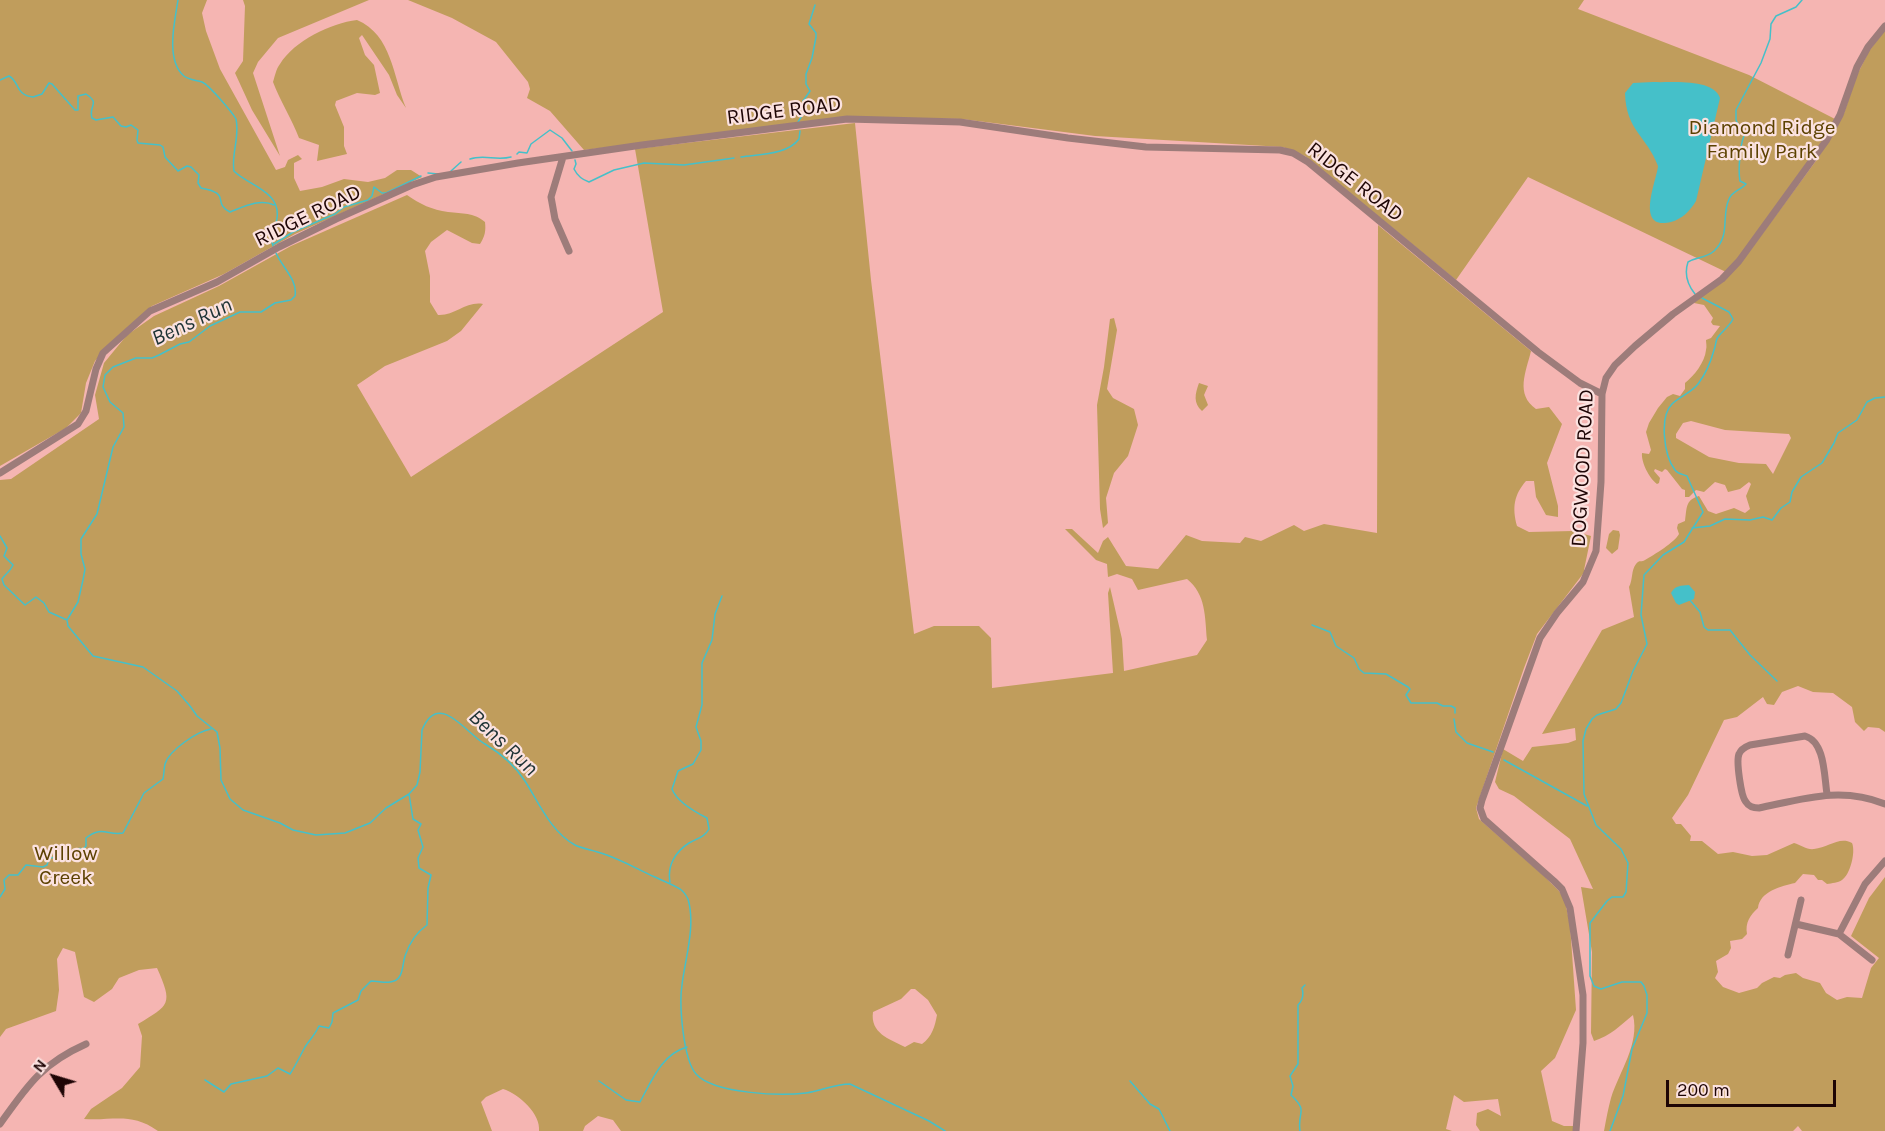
<!DOCTYPE html>
<style>
body{margin:0}
#map{position:relative;width:1885px;height:1131px;overflow:hidden;background:#f5b5b2;font-family:Karla,sans-serif}
canvas{display:block}
.north{position:absolute;left:24px;top:1047px;width:60px;height:60px;-webkit-text-stroke:4px #fbe2e0;paint-order:stroke;rotate:308deg;font-size:16px;font-weight:700;line-height:24px;text-align:center;color:#1e0505}
.north::after{content:'';display:block;margin:auto;width:21px;height:27px;background:#1e0505;clip-path:polygon(50% 0,100% 100%,50% 72%,0 100%)}
.scale{position:absolute;left:1666px;top:1080px;width:170px;height:27px;box-sizing:border-box;border:3px solid #1e0505;border-top:0;padding-left:8px;font-size:18px;line-height:21px;white-space:nowrap;color:#1e0505;-webkit-text-stroke:4px #fbe2e0;paint-order:stroke}
</style>
<div id="map">
<canvas width="1885" height="1131"></canvas>
<div class="north">N</div>
<div class="scale">200 m</div>
</div>
<script>
const context = document.querySelector('canvas').getContext('2d');
context.lineJoin = 'round';
function fill(path, color) { context.fillStyle = color; context.fill(path, 'evenodd'); }
function stroke(path, color, width, dash) { context.strokeStyle = color; context.lineWidth = width; context.lineCap = dash ? 'butt' : 'round'; context.setLineDash(dash || []); context.stroke(path); }
function label(font, color, halo, rows, align = 'center') {
  context.font = font + ' Karla,sans-serif'; context.lineWidth = 4.5; context.setLineDash([]); context.textBaseline = 'middle'; context.strokeStyle = halo; context.fillStyle = color; for (const [text, x, y, turn = 0] of rows) {
    context.save(); context.translate(x, y); context.rotate((+turn || 0) * Math.PI / 180); context.textAlign = isNaN(turn) ? turn : align; if (halo) context.strokeText(text, 0, 0); context.fillText(text, 0, 0); context.restore();
  }
}
const green = new Path2D(`
 M0,0H207L202,13L206,31L220,69L276,170L285,167L288,160L298,155L302,159L294,163V178L300,191L322,187L344,179L368,182L385,178L397,170H411L422,177L295,234L224,274L152,306L121,334L95,361L86,383L81,413L66,428L0,466Z
 M243,0H369L278,38L258,62L253,73L280,156L252,110L235,73L243,61L245,6Z
 M408,0H1584L1578,9L1749,75L1835,119L1825,138L1741,255L1726,272L1528,177L1456,280L1305,156L1283,147L1095,136L962,119L858,117L584,150L550,111L527,98L530,89L528,82L496,42L452,18Z
 M357,20C392,35 393,76 406,108L397,95L389,75L362,35L359,38L365,55L374,65L380,93L375,95L357,93L336,101L335,105L344,127V146L347,154L317,161L319,145L299,138C292,119 280,101 273,82C275,76 276,69 280,64C294,41 331,23 357,20Z
 M1885,30V732L1879,728L1868,727L1864,731L1855,722L1852,707L1833,693L1813,692L1798,686L1782,692L1774,705L1767,704L1763,697L1737,717L1724,720L1688,795L1672,818L1676,824H1681L1691,836L1690,841H1702L1718,854L1733,852L1752,856L1767,855L1794,843C1801,845 1807,850 1814,849C1828,848 1839,836 1852,843C1856,852 1850,875 1842,880C1838,883 1832,883 1827,884L1822,880H1818L1814,875L1803,874L1795,883C1782,886 1760,891 1758,908C1750,915 1745,923 1747,934L1742,939L1730,941L1731,948L1728,954L1716,961L1718,972L1715,978L1723,987L1739,993L1757,988L1762,983L1774,977L1780,978L1785,975L1796,973L1803,978L1820,983L1826,993L1837,1000L1847,997L1862,998L1871,968L1879,958L1851,936L1869,898L1885,877V1131H1802L1798,1126L1793,1131H1604C1606,1120 1608,1109 1611,1098C1619,1072 1640,1044 1633,1015C1621,1025 1610,1036 1594,1041L1591,1033L1592,952L1581,887L1593,889L1570,839L1514,796L1499,789L1495,782L1503,749L1523,761L1532,747L1568,743L1576,740L1575,728L1542,734L1602,630L1634,617L1629,587C1633,580 1631,570 1636,564C1640,559 1640,563 1645,560C1654,555 1675,542 1679,534L1677,528L1678,524L1685,521C1687,508 1685,500 1699,496L1708,511L1716,514L1734,508L1745,513L1750,509L1746,496L1751,484L1749,482L1740,489L1728,492L1725,485L1715,482L1704,492L1696,490L1689,497H1685V490L1682,489L1667,470L1665,469L1662,472L1655,469L1654,471L1660,478L1659,483L1657,484C1649,478 1641,462 1642,453L1649,454L1651,450L1646,432L1649,423L1658,408L1667,397L1673,394L1680,396L1685,389V383C1694,376 1705,362 1706,350C1707,346 1706,343 1706,340L1711,338L1720,326L1713,325L1711,322L1713,318L1704,305L1694,303L1743,260L1818,158L1844,113L1857,75L1869,51ZM1691,421L1725,430L1789,434L1791,438L1773,474L1766,464L1739,463L1709,457L1676,438V434L1683,423Z
 M855,123L871,280L914,634L934,626H979L991,638L992,688L1113,673L1108,593L1110,587L1122,639L1124,671L1197,655L1207,640C1205,617 1206,594 1187,579L1138,590L1132,579L1117,574L1108,577L1107,564L1096,560L1065,529H1072L1098,553L1103,541L1108,537L1126,566L1158,569L1186,535L1202,541L1240,543L1245,537L1261,541L1294,525L1304,531L1324,524L1377,533L1378,225L1531,351C1526,372 1515,394 1536,409L1549,407L1562,424L1547,463L1558,506V517L1546,515L1536,497L1534,481H1526C1514,495 1512,507 1517,526L1529,532L1573,531L1591,536L1584,570H1586L1537,634L1524,668L1476,808L1479,819L1544,876L1559,891L1565,901L1570,925L1576,1010L1555,1058L1541,1071L1552,1121L1564,1126H1575L1574,1131H1480L1476,1125L1477,1113L1488,1109L1501,1116L1498,1099L1464,1102L1454,1095L1446,1129L1452,1131H621L613,1120L598,1116L585,1126L583,1131H539C541,1114 519,1094 503,1089L486,1097L481,1102L492,1131H158C131,1112 114,1121 84,1119L91,1109L122,1088L140,1067L142,1036L138,1024C170,1005 173,1004 157,968L139,970L119,978L112,989L94,1002L84,997L75,952L63,948L57,959L59,990L56,1011L6,1029L0,1037V480L11,479L99,419L95,395L104,363L127,335L154,316L219,286L291,246L407,195C420,204 432,210 448,212C463,214 473,212 485,222C486,231 485,236 480,244L472,243L447,230L431,242L425,251L430,276V302L438,315C455,316 466,301 483,304L461,331L447,341L385,366L357,385L411,477L663,312L635,149ZM911,989H915L928,1000L937,1015C935,1026 932,1037 922,1044L914,1042L905,1047C889,1039 870,1033 873,1012L901,999Z
 M1114,318L1117,330L1107,389L1113,398L1134,409L1138,425L1128,456L1114,473L1106,498L1108,523L1103,528L1100,509L1097,405L1104,367L1110,319Z
 M1199,383L1208,386L1204,395L1208,405L1202,411C1193,403 1195,394 1199,383Z
 M1613,530L1619,531L1620,535L1618,549L1612,554L1606,548L1609,534Z`);
const water = new Path2D(`
 M1653,82C1671,83 1713,78 1720,98L1696,201C1690,211 1682,219 1671,222C1634,231 1657,180 1658,166C1647,136 1626,131 1625,93L1633,83Z
 M1689,585L1695,592L1694,599L1679,605L1676,603L1671,593C1675,585 1681,586 1689,585Z`);
const stream = new Path2D(`
 M178,0C175,20 165,60 184,76C189,80 196,80 202,82C209,85 232,112 236,119C240,137 231,154 234,171C247,185 281,191 277,218C276,229 269,234 273,246
 M0,80L9,76C20,82 15,95 33,97L42,94L49,83L52,84L75,110H78V96L86,94C101,104 88,105 92,118L96,120L113,117L121,126L126,127L131,125L138,130L137,140L138,143L160,145L163,147L165,157L178,171L187,166L191,167L199,175L198,183L201,188C233,194 211,202 230,212C243,207 260,198 274,205
 M798,122L805,111L803,101L810,91L806,84V74L812,58L816,37V33L809,24L815,5
 M517,154L519,152L527,153L531,144L550,130L562,138L572,151
 M741,157C760,154 787,155 799,139L800,131
 M470,159C484,154 496,161 511,157
 M575,160L576,164L574,169C577,175 583,180 589,182L614,170L644,163L684,165L734,158
 M451,171L461,162
 M428,173L438,174
 M274,244L293,232L335,214L344,207L368,200L372,196L374,187L382,193H386L421,176
 M276,253C282,267 298,280 295,296L291,300L275,303L261,312H240L210,326L189,342L180,344L159,355L152,358H136L113,367L105,375L103,387L110,402L123,413L124,427L113,447L97,514L81,539V554L85,569L83,580L78,602L67,620L68,626L93,656L143,667L177,691L190,706L197,716L217,732L220,748L221,780L230,799L243,810L280,823L293,830L316,835L345,833L370,823L386,808L409,794L417,785L420,772L422,730C439,689 467,735 485,744C500,753 516,767 525,781C539,803 551,832 575,845C583,849 593,850 601,853C620,859 637,869 655,877C663,881 672,884 680,889C683,891 686,895 688,899C696,926 685,959 682,985C679,1004 683,1059 696,1074C714,1094 781,1096 806,1093C821,1091 834,1084 850,1084L929,1121L945,1131
 M1695,294C1687,284 1684,274 1688,262C1697,257 1706,258 1714,251C1731,235 1721,216 1729,199C1732,191 1741,190 1746,184L1740,181C1738,171 1740,145 1744,136L1736,120V110L1761,63L1770,39L1771,24L1776,16L1796,7L1802,0
 M1692,528L1710,526L1725,519L1750,520L1763,517L1772,520L1781,508L1790,502L1792,492L1801,477L1822,463L1834,443L1838,433L1857,420L1867,402L1875,398L1885,397
 M0,536L7,548L4,556L13,565C10,572 5,574 2,579L4,585L25,605L36,597L44,603L49,612L67,620
 M1689,599L1700,612L1704,627L1708,630H1730L1750,655L1777,681
 M1312,625L1330,632L1336,646L1354,658L1359,669L1364,673L1386,674L1408,687L1410,689L1406,695L1411,703H1437L1443,706H1451L1455,708V713
 M1454,719L1456,732L1467,743L1493,752
 M1504,760L1587,806
 M670,882C667,866 675,852 689,843C697,838 704,838 709,829L707,818C695,812 677,802 672,789L678,771L693,764L701,750V741L696,727L702,705V663L712,640L715,614L722,596
 M0,897L5,889L4,880L9,875H18L26,865L43,867L47,865L49,858L58,857L67,859C73,853 74,847 83,849L86,846V838C102,825 108,836 123,833L144,793L163,779C164,774 164,768 165,764C169,750 198,731 211,729
 M205,1080L224,1092L231,1084L267,1076L278,1068L290,1074C296,1065 300,1056 305,1047C310,1039 315,1035 319,1026L329,1028L332,1022L333,1013L358,1000L361,991L371,981C378,981 384,983 390,982C404,981 402,965 405,956C409,944 417,932 427,925L428,888L431,875L419,868L418,858L423,847L418,830L421,824L413,819L409,794
 M599,1081L626,1100L640,1102C652,1080 662,1054 687,1047
 M1130,1081L1150,1104L1159,1109L1170,1131
 M1300,1131C1297,1111 1309,1112 1291,1095L1293,1086L1290,1076L1298,1064V1005C1303,1000 1304,995 1302,988L1305,985
 M1610,1131L1623,1096L1632,1049L1647,1013V995L1644,986L1641,982H1622L1601,989L1594,986L1590,976V923L1607,901L1612,897H1623L1626,892L1628,863L1621,849L1596,825L1589,807L1584,794L1583,741L1586,729L1592,719L1597,715L1616,709L1621,703L1633,671L1647,644L1641,615L1644,575L1663,555L1684,542L1703,512L1687,476C1682,474 1678,474 1675,470C1664,456 1659,417 1672,404C1680,396 1691,393 1698,384C1705,375 1711,361 1714,350C1716,346 1715,341 1718,337C1723,330 1729,327 1733,319L1729,312L1702,298`);
const minor = new Path2D(`
 M563,157L551,197L555,219L569,251
 M0,473L78,424L86,411L96,369L103,353L150,311L217,282L279,247L336,219L412,185L436,177L518,163L642,145L847,119L960,122L1068,138L1146,147L1280,150L1293,153L1308,162L1538,352L1580,383L1602,394
 M1827,794C1824,775 1825,742 1805,736L1750,745C1745,747 1741,749 1739,754C1736,761 1741,797 1746,802C1749,807 1753,808 1759,808C1803,799 1841,786 1885,804
 M1796,924L1839,934L1872,960
 M1839,934L1865,884L1885,861
 M1788,955L1801,900
 M0,1124C27,1086 41,1064 86,1044
 M1576,1131L1583,1043V995L1570,908L1562,889L1554,881L1484,819L1480,808L1482,800L1540,638L1557,613L1583,582L1596,551L1601,482L1602,394L1606,378L1615,365L1635,346L1673,314L1722,279L1739,261L1826,141L1840,115L1857,67L1868,47L1885,26`);
const streetNames = [
 ["RIDGE ROAD",784,111,-7],
 ["RIDGE ROAD",1355,182,38],
 ["RIDGE ROAD",308,216,-26],
 ["DOGWOOD ROAD",1583,468,-87]
];
const parkNames = [
 ["Diamond Ridge",1762,128],
 ["Family Park",1762,152],
 ["Willow",66,854],
 ["Creek",66,878]
];
const waterNames = [
 ["Bens Run",192,322,-25],
 ["Bens Run",503,743,43]
];
fill(green, '#c09d5c');
fill(water, '#45c0c9');
stroke(stream, '#45c0c9', 1.5);
stroke(minor, '#9d7c7a', 7);
label('21px', '#1e0505', '#fbe2e0', streetNames);
label('21px', '#5c4100', '#fbe2e0', parkNames);
label('italic 22px', '#1e3335', '#fbe2e0', waterNames);
</script>
